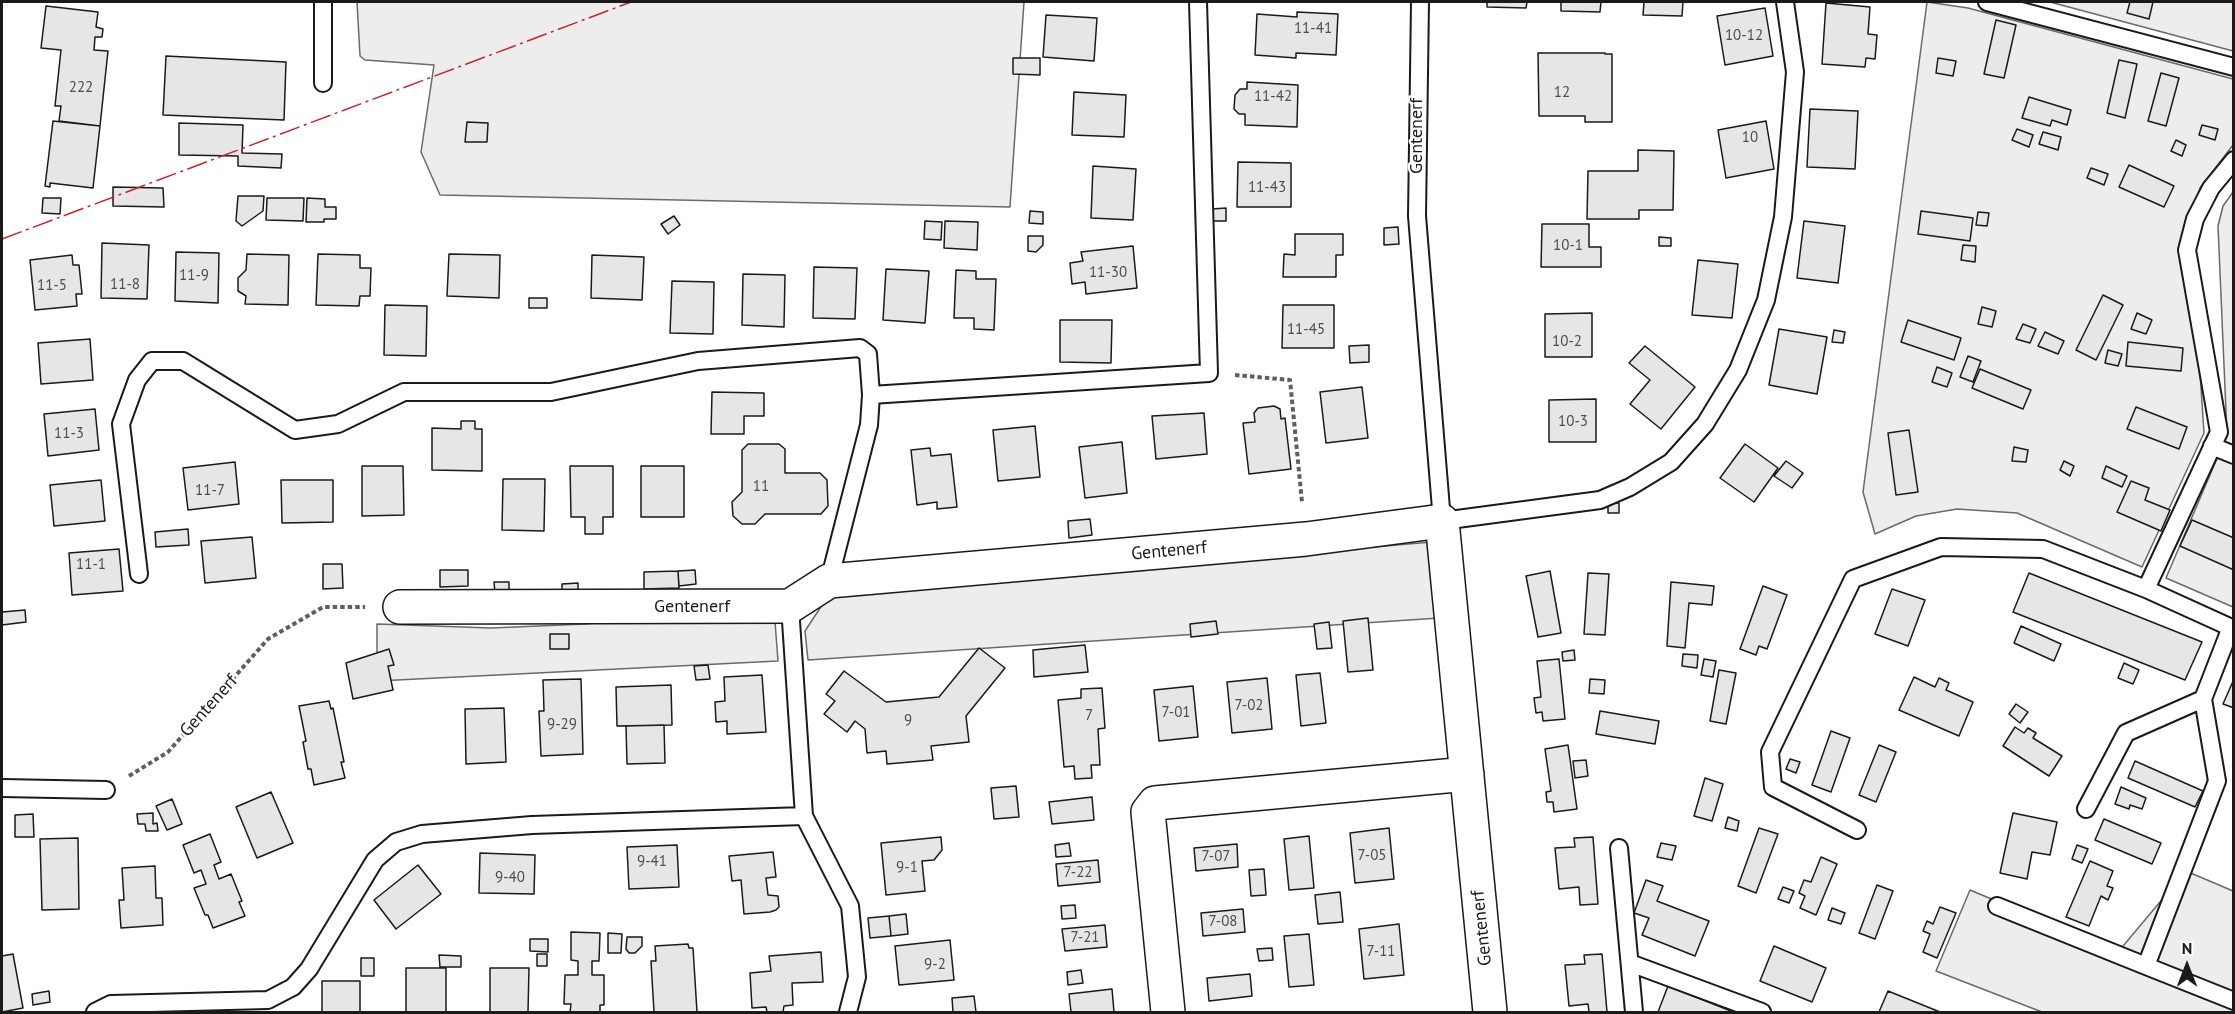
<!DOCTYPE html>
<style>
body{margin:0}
#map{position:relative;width:2235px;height:1014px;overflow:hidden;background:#fff;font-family:"PT Sans",sans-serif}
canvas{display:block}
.frame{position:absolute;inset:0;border:3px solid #1a1a1a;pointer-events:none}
.north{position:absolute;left:2157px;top:936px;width:60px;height:60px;-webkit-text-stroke:4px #fff;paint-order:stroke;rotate:0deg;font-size:16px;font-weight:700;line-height:24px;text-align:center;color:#1a1a1a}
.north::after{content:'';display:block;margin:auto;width:21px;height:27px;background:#1a1a1a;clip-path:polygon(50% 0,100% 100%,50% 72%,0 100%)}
</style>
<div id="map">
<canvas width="2235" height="1014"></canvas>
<div class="frame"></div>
<div class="north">N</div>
</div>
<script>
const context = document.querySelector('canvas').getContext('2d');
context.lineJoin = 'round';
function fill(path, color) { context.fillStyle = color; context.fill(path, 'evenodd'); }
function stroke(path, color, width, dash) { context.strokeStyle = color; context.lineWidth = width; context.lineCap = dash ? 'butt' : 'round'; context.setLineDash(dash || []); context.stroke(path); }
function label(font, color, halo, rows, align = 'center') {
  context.font = font + ' "PT Sans",sans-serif'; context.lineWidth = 4.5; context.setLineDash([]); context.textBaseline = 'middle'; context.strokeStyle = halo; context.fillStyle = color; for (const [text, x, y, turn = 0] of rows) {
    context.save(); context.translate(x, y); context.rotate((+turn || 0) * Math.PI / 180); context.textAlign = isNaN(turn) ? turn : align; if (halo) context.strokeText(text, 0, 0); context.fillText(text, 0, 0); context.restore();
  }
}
const built = new Path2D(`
 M357,2H1024L1010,207L440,195L421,152L434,65L365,60L360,56Z
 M1927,2L1968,8L2233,79V145L2200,188L2190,221L2204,433L2142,567L2017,513L1957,509L1916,516L1875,534L1863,492Z
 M2050,2H2233V51Z
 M2233,192V607L2166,578L2227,435L2218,226L2223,206Z
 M1432,542L1439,618L808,660L805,631L830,593Z
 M774,608L778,661L377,681V624L491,628L585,624Z
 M2186,871L2233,891V1012H2042L1936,971L1970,890L2118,952Z`);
const building = new Path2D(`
 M1487,2H1527L1526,8L1487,7Z
 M1561,2H1601L1600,12L1561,11Z
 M1644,2H1683L1682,16L1643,15Z
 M2130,2H2153L2149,19L2127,13Z
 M1826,3L1870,7L1868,34L1877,35L1875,59L1866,58L1865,67L1822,64Z
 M46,6L98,12L96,27L103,29L102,37H95L94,50L108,51L100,126L59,121L61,106H55L61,50L41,48Z
 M1765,8L1773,56L1725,65L1717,16Z
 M1297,12L1338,14L1336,55L1296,53V58L1255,55L1257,14L1297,17Z
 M1046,15L1097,18L1094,61L1043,57Z
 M1996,20L2016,25L2004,78L1984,74Z
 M1538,53H1605V54H1612V122H1585V116H1539Z
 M166,56L286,62L284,120L163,115Z
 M1013,58H1040V75L1013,74Z
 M1938,58L1956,61L1953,76L1936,73Z
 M2119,60L2137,64L2125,118L2107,113Z
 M2161,73L2179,78L2166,126L2148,121Z
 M1247,82L1298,85L1297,127L1245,125V114H1239L1234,109L1235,95L1240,89H1247Z
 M1074,92L1126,95L1124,137L1072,135Z
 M2029,97L2071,110L2067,125L2052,120L2050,126L2022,118Z
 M1810,109L1858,111L1855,169L1807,167Z
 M53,121L100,126L93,188L50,183V187L45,186Z
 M1766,121L1774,169L1726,178L1718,130Z
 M467,122L488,123L487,142H465Z
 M179,123L243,125L242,153L282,154L281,168L238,166V156L179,155Z
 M2202,125L2218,129L2215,140L2199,135Z
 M2017,129L2033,135L2029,147L2012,140Z
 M2043,132L2061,137L2058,150L2039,144Z
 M2176,140L2186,145L2182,156L2171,151Z
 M1638,150L1674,151L1673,210H1639V219H1587L1588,171H1638Z
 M1238,162L1291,163V207H1237Z
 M2129,165L2174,186L2164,207L2119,187Z
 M1093,166L1136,169L1133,220L1091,218Z
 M2091,168L2108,174L2104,185L2087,178Z
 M113,187L163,188L164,207L113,206Z
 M238,196H264L263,211L242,226L236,221Z
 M43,198H61L60,214L42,213Z
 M267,198H304L303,221L266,220Z
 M307,198L325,199V207H336V219H324V222H306Z
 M1226,208V221H1212V209Z
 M1030,211L1043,212V224L1029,223Z
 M1921,211L1973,218L1970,241L1918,234Z
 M1978,212L1989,213L1987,226L1976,225Z
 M674,216L680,225L668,234L661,224Z
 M925,221L942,222L941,240L924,239Z
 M945,221L978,222L977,250L944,248Z
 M1804,221L1845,226L1838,283L1797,278Z
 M1542,224H1589V247H1601V267H1541Z
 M1398,227L1399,244L1384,245V228Z
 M1295,234H1343V255H1336V277H1283L1284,254L1295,255Z
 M1028,236H1043V245L1036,252L1028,251Z
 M1659,237L1671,238V246H1659Z
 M102,243L149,245L147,299L101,298Z
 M1963,245L1976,246L1975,262L1961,260Z
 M1133,246L1137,288L1086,294L1085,282L1072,284L1070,263L1083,261L1081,252Z
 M176,252L219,253L218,303L175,301Z
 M247,254L289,255L288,305L245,304L246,296L238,291V278L246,270Z
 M318,254L360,255V268H371L370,296H360L359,306L316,305Z
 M449,254L500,255L499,298L447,296Z
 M72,255L73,265H79L82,294H76L77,306L35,310L30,260Z
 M592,255L644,257L642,300L591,298Z
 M1698,260L1738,264L1732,318L1692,315Z
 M814,267L857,268L855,319L813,318Z
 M886,269L929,271L925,323L883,320Z
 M956,270L976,271V279H996L994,330L974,329V318H954Z
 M743,274L785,275L784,327L742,325Z
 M672,281L714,282L713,334L670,333Z
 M2103,295L2123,305L2096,360L2076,350Z
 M529,298H547V308H529Z
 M385,305L427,306L426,356L384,355Z
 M1283,305H1334V348H1282Z
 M1982,307L1996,311L1992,327L1978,324Z
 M1592,313V357H1545V314Z
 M2137,313L2152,320L2146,334L2131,329Z
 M1060,320H1112L1111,363L1060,362Z
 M1908,320L1961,338L1954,360L1901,342Z
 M2023,324L2036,329L2030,343L2016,339Z
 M1779,329L1827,337L1817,394L1769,385Z
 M1834,330L1845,332L1843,343L1832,342Z
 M2045,332L2064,341L2058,354L2038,346Z
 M90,339L93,380L41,384L38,343Z
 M2128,342L2183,348L2181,371L2126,366Z
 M1369,345V362L1350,363L1349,346Z
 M1645,346L1695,387L1661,429L1630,404L1650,380L1629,363Z
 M2108,350L2122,354L2118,366L2105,363Z
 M1968,356L1981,361L1973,382L1960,377Z
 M1937,367L1952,373L1947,387L1932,382Z
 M1980,369L2031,390L2023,409L1972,388Z
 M1362,387L1368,438L1326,443L1320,392Z
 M712,392L764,393V416H744V434H711Z
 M1596,399V442H1549V400Z
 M1274,406L1280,409L1281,419L1285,418L1291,469L1249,474L1243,423L1255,422L1254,413L1258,408Z
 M2136,407L2187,427L2179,449L2127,429Z
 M95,409L99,450L48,456L44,414Z
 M1204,413L1207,454L1156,459L1152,416Z
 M461,421H475V429H482V471L432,470V428L461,429Z
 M1035,426L1040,477L998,481L993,430Z
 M1909,430L1918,492L1896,495L1888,433Z
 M1122,442L1127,493L1085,498L1079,447Z
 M748,444H779L785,449V473H820L827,480L828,506L821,514H765L755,524H742L733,516L732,502L742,492V450Z
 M1745,444L1778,468L1754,502L1720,478Z
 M2014,447L2028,450L2026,462L2012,461Z
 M930,448L931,456L951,454L957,507L937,509V502L917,505L911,450Z
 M1786,461L1803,473L1792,488L1774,476Z
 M2064,461L2074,466L2070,476L2060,470Z
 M235,462L239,504L188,510L183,468Z
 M362,466H403L404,515L362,516Z
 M570,466H613V517H603V534H585V517H571Z
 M641,466H684V517H641Z
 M2106,466L2127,476L2122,487L2102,478Z
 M503,479H545L544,531L502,530Z
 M101,480L105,521L54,526L50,485Z
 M281,480H333V522L282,523Z
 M2131,481L2149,488L2145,500L2170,510L2161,531L2117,512Z
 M1608,503H1619V513H1608Z
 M1090,519L1092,535L1069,538L1068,521Z
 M2192,520L2234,538V570L2180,546Z
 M188,529L189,545L156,547L155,532Z
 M252,537L256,578L205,583L201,541Z
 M119,549L123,591L72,595L69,553Z
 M323,564H342L343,588L323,589Z
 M440,570H468V586L440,587Z
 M695,570L696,584L679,586L678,571Z
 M678,571L679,588L644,589V572Z
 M1550,571L1561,633L1538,637L1526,576Z
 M1588,573L1609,574L1605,635L1584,634Z
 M2029,573L2202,642L2185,680L2013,612Z
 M494,582H509V594H495Z
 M1671,582L1714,586L1712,605L1689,603L1685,648L1667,646Z
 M578,583V605L562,606V584Z
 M1763,586L1787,595L1767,649L1759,646L1756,655L1740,649Z
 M1892,589L1925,600L1908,646L1875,634Z
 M25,610L26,622L2,625V612Z
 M1368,618L1373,670L1348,672L1343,621Z
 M1216,621L1218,634L1191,637L1190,624Z
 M1329,622L1332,648L1317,649L1314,624Z
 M2021,626L2061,644L2054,661L2014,643Z
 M550,634H569V649H550Z
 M1085,645L1088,672L1034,677L1033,650Z
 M979,648L1005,668L966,716L969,742L931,746L933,760L887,764L886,751L867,753L865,729L855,721L847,732L824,714L835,701L826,694L844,671L886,702L939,697Z
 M389,649L394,665L388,666L393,690L353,699L346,663Z
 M1574,650L1575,660L1563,661L1562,652Z
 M1683,654L1698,655L1697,668L1682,666Z
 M1559,659L1565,719L1543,721L1542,712L1536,713L1534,698L1541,697L1537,661Z
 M1704,659L1716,661L1713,677L1701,675Z
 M2124,663L2139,670L2133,684L2118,678Z
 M708,665L710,679L696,680L694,666Z
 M1719,670L1736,673L1726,724L1710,721Z
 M1320,673L1326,723L1301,726L1296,675Z
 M762,675L766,732L727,734V721L716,722L715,702L725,701L724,677Z
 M1914,677L1935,687L1939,678L1949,683L1946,690L1973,702L1959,736L1899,710Z
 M1267,678L1272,729L1232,733L1227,682Z
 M581,679L583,754L541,756L539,711H544L543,680Z
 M1590,679L1605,680L1604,694L1589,693Z
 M2234,679V708L2223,704Z
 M671,685L672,725L617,726L616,687Z
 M1193,686L1198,737L1159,741L1154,690Z
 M1102,688L1105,728L1098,729L1100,765H1091L1092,778L1075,779L1074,766L1064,767L1058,700L1081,698V689Z
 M329,701L331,709L333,708L344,762H341L345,778L314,785L311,769H308L303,742L306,741L299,706Z
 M2016,704L2028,712L2020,723L2009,714Z
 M504,708L506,762L466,764L465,709Z
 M1600,711L1659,721L1655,744L1596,734Z
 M664,725L665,763L627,764L626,726Z
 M2015,727L2024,733L2028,728L2036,733L2033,738L2062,756L2049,776L2003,746Z
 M1831,731L1850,738L1831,792L1812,785Z
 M1568,745L1577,809L1554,812L1553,802H1547L1546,792L1551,791L1545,749Z
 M1879,745L1896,752L1876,802L1859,795Z
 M1790,759L1800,762L1796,773L1786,769Z
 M1586,760L1588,776L1575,778L1573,761Z
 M2135,761L2203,791L2195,807L2128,778Z
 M1705,778L1723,784L1712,821L1694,816Z
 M1016,786L1019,817L994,819L991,788Z
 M2121,787L2146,798L2142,809L2130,805L2129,809L2115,804Z
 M271,792L293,843L257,858L236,807Z
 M1092,797L1094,820L1052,824L1049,802Z
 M172,799L182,824L167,830L156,806Z
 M153,813V824L157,823L158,831H146L145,824H138L137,814Z
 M2013,813L2057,822L2050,855L2032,852L2027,879L2000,873Z
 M33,814L34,837H15V815Z
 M1728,817L1739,821L1737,831L1725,828Z
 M2104,819L2161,843L2152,864L2095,840Z
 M1389,828L1394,879L1355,883L1350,833Z
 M1759,828L1778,834L1756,893L1738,886Z
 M210,834L221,862L214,865L219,879L231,874L242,901L239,902L245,916L213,928L208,915H205L194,888L206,884L201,870L194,873L183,845Z
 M1309,836L1314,888L1289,890L1284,839Z
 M941,837L942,850L934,860L922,861L925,891L886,895L881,843Z
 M1593,837L1598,904L1580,905L1579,887L1559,889L1555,848L1575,847L1574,838Z
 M78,838L79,909L42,910L40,839Z
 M1069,843L1071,856L1056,857L1055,845Z
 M1661,843L1676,846L1672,860L1657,857Z
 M1237,844L1238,867L1196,871L1194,848Z
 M677,845L679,887L629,889L627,847Z
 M2077,845L2088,849L2082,863L2072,859Z
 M773,852L776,877L766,878L768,895L778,896L779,907L776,910L770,912L744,914L741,880L732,881L729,856Z
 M480,853L535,855L534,894L479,893Z
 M1821,857L1837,864L1816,915L1800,908L1805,896L1799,893L1804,880L1811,882Z
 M1098,860L1100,882L1058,886L1056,864Z
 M2090,861L2113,871L2107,886L2113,888L2108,900L2101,896L2089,926L2066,917Z
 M418,865L441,894L396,929L374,900Z
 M155,866L156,898H162L163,925L121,928L119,900H124L122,868Z
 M1264,869L1266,895L1251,896L1249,870Z
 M1646,880L1663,886L1657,901L1709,921L1695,956L1642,935L1649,918L1634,913Z
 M1877,885L1893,891L1875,939L1859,933Z
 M1783,887L1794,891L1789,903L1778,899Z
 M1340,892L1343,922L1318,924L1315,895Z
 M1075,905L1076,918L1062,919L1061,906Z
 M1940,907L1956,913L1937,958L1923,952L1930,934L1923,931L1927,921L1933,924Z
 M1832,908L1845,913L1841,924L1828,920Z
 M1243,909L1245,932L1203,936L1201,913Z
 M906,914L908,934L891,936L889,916Z
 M889,916L891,936L870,938L868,918Z
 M1399,924L1404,975L1364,979L1359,929Z
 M1105,925L1107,947L1065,951L1062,929Z
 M571,932L600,933L599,961H592V975H604V1005H600V1012H570L571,1004H564L565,975H578V961L571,960Z
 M608,933L622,934L621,953H608Z
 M1309,934L1314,985L1289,987L1284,936Z
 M627,937H642V946L635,953H629L626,949Z
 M530,939H548V952L530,951Z
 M950,940L954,980L899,985L895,946Z
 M688,944L689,948H693L697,1012H654L651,961H656L655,946Z
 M1774,946L1826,968L1812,1002L1760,981Z
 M1272,948L1273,960L1259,961L1257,949Z
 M821,952L823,982L792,983L793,1005L784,1006L783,1012H767L766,1007L752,1008L750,973L771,971L769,956Z
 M13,954L23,1008L2,1012V956Z
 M537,954H547V966H537Z
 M1602,954L1607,1012H1589L1588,1004L1569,1006L1565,965L1585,964L1584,955Z
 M439,955L461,956V967H440Z
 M361,958H374V976H361Z
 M406,968H446V1012H406Z
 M490,968H529L528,1012H490Z
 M1081,970L1083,983L1068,985L1067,972Z
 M1250,974L1252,996L1209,1001L1207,978Z
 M322,981H360V1012H322Z
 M1668,986L1731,1011L1730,1012H1658Z
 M1112,989L1114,1012H1071L1069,994Z
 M49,991L50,1002L33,1005L32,994Z
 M1888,991L1940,1012H1879Z
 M974,996L976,1012H953L952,998Z`);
const path = new Path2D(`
 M1235,375L1290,380L1302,502
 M129,776L168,752L268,639L323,607H365`);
const service = new Path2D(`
 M323,2V83
 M1420,2L1417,216L1442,521L1600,500L1630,487L1671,462L1705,424L1738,370L1766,300L1783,217L1795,72L1785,2
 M1987,2L2234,67
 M2234,160L2211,188L2195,219L2187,250L2219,432L2146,589L2234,629
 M871,395L1209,373L1198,2
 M2212,446L2234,455
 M139,574L121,424L137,380L152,361H183L295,430L338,424L404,392H551L698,361L860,348L868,354L871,395L869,425L829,581
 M790,606L804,816L850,906L857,977L848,1012
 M2,788L106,790
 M2086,809L2126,733L2203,699
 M1857,830L1773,787L1770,752L1853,579L1941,547L2043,549L2146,589
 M1619,848L1634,1012
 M1997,906L2146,966L2217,781L2203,699L2231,627
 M1630,963L1762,1012
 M2146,966L2234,1001
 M95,1012L111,1004L268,1000L293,987L309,969L375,860L396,842L422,834L532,825L804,816`);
const minor = new Path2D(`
 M400,607L790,606L829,581L1306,539L1442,521L1490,1012
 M1168,1012L1148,812L1155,803L1467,774`);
const power = new Path2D(`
 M2,239L631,2`);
const numberNames = [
 ["11-41",1313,29],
 ["10-12",1744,36],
 ["222",81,88],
 ["12",1562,93],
 ["11-42",1273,97],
 ["10",1750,138],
 ["11-43",1267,188],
 ["10-1",1568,246],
 ["11-30",1108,273],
 ["11-9",194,276],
 ["11-8",125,285],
 ["11-5",52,286],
 ["11-45",1306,330],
 ["10-2",1567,342],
 ["10-3",1573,422],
 ["11-3",69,434],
 ["11",761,487],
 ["11-7",210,491],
 ["11-1",91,565],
 ["7-02",1249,706],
 ["7-01",1176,713],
 ["7",1089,716],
 ["9",908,721],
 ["9-29",562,725],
 ["7-05",1372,856],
 ["7-07",1216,857],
 ["9-41",652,862],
 ["9-1",907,868],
 ["7-22",1078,873],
 ["9-40",510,878],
 ["7-08",1223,922],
 ["7-21",1085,938],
 ["7-11",1381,952],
 ["9-2",935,965]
];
const streetNames = [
 ["Gentenerf",1417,136,-90],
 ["Gentenerf",1169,551,-5],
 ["Gentenerf",692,607],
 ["Gentenerf",209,706,-48],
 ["Gentenerf",1482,928,-96]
];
fill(built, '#ededed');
stroke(built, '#6a6a6a', 1.5);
fill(building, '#e6e6e6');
stroke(building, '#1a1a1a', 1.5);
stroke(service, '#1a1a1a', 20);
stroke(minor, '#1a1a1a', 36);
stroke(path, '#5f5f5f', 4, [4.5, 3]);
stroke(service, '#fff', 16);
stroke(minor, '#fff', 33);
stroke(power, '#c62828', 1.5, [21, 4.5, 3, 4.5]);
label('15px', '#4d4d4d', null, numberNames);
label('18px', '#1a1a1a', '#fff', streetNames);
</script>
